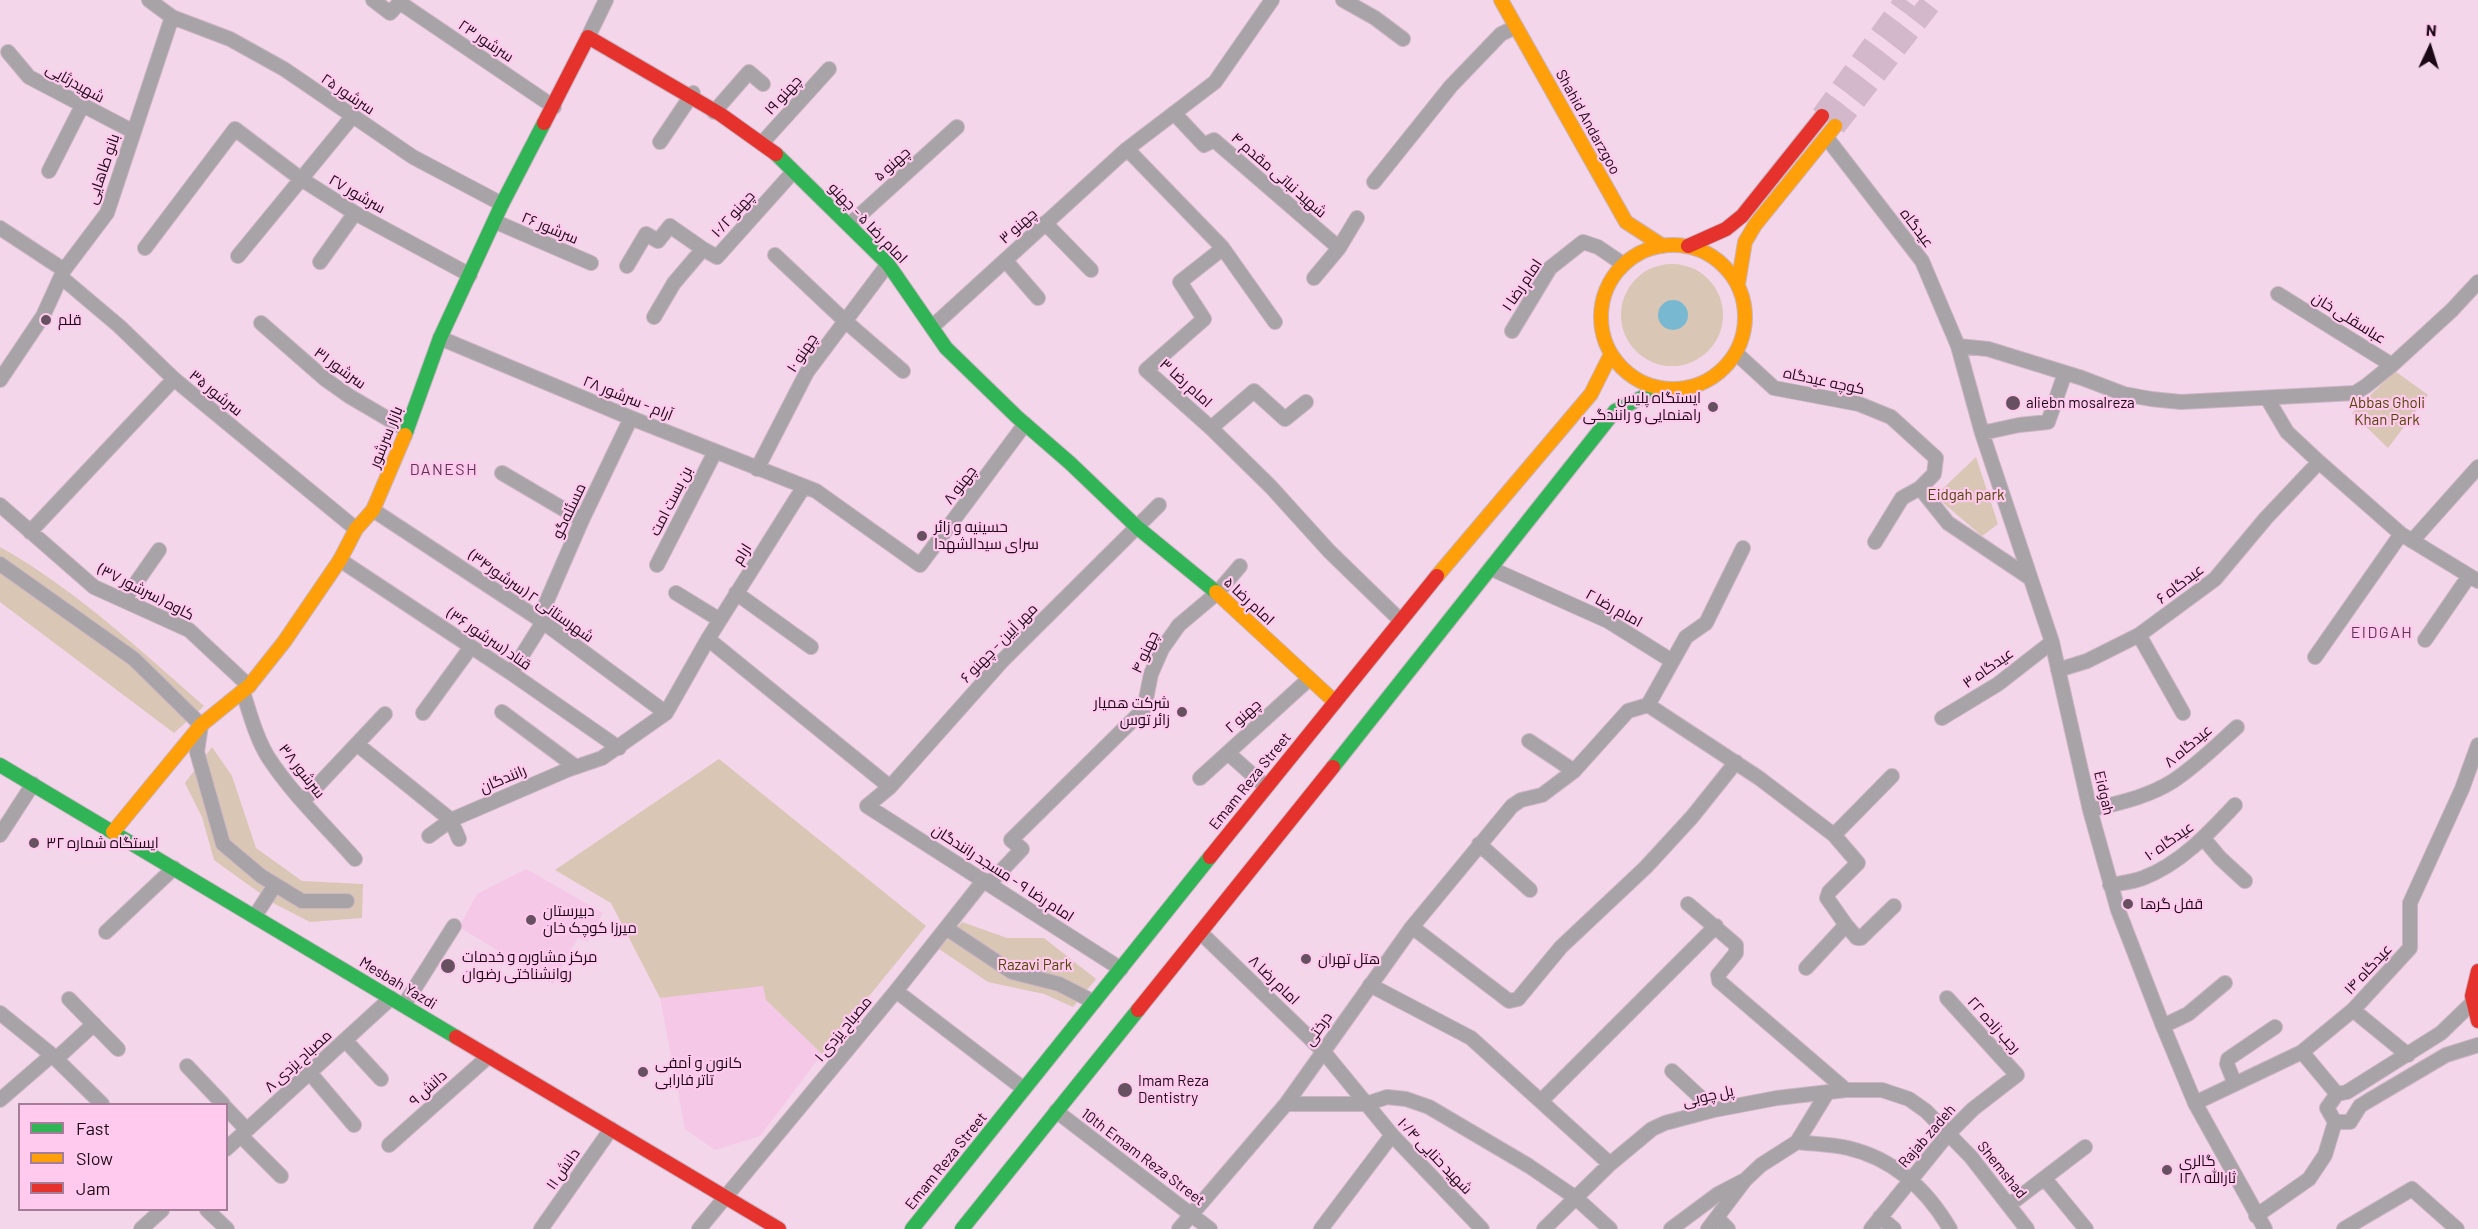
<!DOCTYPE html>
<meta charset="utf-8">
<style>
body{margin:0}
#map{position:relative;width:2478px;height:1229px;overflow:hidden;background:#f3d6ea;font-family:Barlow,sans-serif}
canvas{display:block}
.legend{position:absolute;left:18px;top:1103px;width:210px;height:108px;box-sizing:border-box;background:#ffcaee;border:2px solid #a47d98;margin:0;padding:8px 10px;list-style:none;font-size:18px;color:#1b0a16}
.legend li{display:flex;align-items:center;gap:12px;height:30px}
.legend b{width:30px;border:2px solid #a47d98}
.north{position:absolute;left:2400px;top:18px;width:60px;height:60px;-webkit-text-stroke:4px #ffcaee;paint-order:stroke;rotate:4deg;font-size:16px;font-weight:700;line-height:24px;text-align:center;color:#1b0a16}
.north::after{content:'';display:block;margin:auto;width:21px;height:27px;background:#1b0a16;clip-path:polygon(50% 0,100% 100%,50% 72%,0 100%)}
</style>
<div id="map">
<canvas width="2478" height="1229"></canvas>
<ul class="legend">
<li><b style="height:8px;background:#30b455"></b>Fast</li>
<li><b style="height:8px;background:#ff9f0a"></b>Slow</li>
<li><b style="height:8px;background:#e5322d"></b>Jam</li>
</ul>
<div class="north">N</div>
</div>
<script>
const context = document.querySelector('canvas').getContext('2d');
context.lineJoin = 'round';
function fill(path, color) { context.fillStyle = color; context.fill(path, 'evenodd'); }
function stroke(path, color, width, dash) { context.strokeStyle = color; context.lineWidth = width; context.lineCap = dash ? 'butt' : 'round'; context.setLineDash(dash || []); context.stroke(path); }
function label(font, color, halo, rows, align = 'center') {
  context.font = font + ' Barlow,Cairo,sans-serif'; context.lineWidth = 4.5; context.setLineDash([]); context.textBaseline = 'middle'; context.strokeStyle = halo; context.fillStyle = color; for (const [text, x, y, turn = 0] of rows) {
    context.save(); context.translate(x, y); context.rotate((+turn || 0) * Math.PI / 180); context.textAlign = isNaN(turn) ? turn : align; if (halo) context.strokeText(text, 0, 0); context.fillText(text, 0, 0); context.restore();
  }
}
const built = new Path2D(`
 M526,869L603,913L587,942L578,937L553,984L459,927L477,894Z
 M764,985L766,1000L822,1054L760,1136L715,1150L685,1129L660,998Z`);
const green = new Path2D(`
 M1621 315a51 51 0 1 1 102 0a51 51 0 1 1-102 0Z
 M2395,371L2428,395L2388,448L2352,413Z
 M1976,457L1998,524L1982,536L1935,496Z
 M0,547C75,589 140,650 204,706L174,733L0,602Z
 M212,747L232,776L256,848L302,881L363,884L362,918L310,922L275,904L214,860L202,817L185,783Z
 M719,759L926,926L822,1054L766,1000L763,986L660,998L611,903L555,870Z
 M962,922L1007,938H1044L1096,979L1073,1007L1044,994L988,982L939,949Z`);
const water = new Path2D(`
 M1658 315a15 15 0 1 1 30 0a15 15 0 1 1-30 0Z`);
const primaryTunnel = new Path2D(`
 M1822,116L1906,0
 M1835,126L1933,0`);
const street = new Path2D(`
 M149,0L172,17L230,39L284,69L413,157L502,204
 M373,0L390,13L402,0
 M1343,0L1375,18L1403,39
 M399,2L554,107
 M588,37L606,0
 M8,52L29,77L134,132
 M714,112L749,72L763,84
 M1174,113L1204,145L1214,140L1339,248
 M660,142L693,93
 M1830,142L1922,261L1958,346L1982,433L2052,642L2090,810L2118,910L2163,1026L2195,1103L2265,1229
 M762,143L829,69
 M1127,149L1222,247L1275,322
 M49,171L82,106
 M1374,182L1451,86L1501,34L1516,27
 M496,222L591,263
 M1045,223L1091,270
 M849,225L957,127
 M0,228L64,270
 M145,248L235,129L301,179L355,213L470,275
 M1222,249L1180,282L1204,319L1146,370L1211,428L1271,487L1329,551L1400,620
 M775,255L844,320L903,371
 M238,256L352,117
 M1005,260L1038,298
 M320,262L355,213
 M627,266L646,234L658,241L670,226L703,249
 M61,277L119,326L174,379L356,529
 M1314,278L1339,248L1357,218
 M2278,294L2392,365L2452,310L2478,282
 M654,317L674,283L703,249L717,257L793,172
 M261,323L325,379L349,396L407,430
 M932,327L1127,149L1215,82L1272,0
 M1512,331L1550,268L1583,242L1598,247L1623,264
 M440,338L631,418L816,491L920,565L1025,424
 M1958,346L1988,349L2082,378L2124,394L2151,399L2181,402L2355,393L2366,386L2392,365
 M1737,354L1774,388L1859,404L1891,417L1936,458L1934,474L1920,488
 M0,380L43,316L64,270L107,213L172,17
 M2267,398L2287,432L2319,462L2401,534L2478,581
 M1211,428L1254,391L1285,419L1306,402
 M1982,433L2019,425L2048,422L2065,373
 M757,469L807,372L888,264
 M502,473L582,520
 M0,505L94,587L189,630L249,686
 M373,510L539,619L666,713
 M30,532L174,379
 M2412,541L2478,467
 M1875,542L1902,498L1920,488L1948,523L2030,578
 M340,560L511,673L619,748
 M0,564L134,659L201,725L197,752L223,844L261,876L302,901H347
 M657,565L715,452
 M1492,569L1608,621L1672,661
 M676,593L720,620
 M736,593L811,647
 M124,600L159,550
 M539,619L582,520L631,418
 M2139,635L2183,713
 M708,639L890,787
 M2425,640L2469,576
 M2315,657L2401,534
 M2058,670L2087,661L2139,635L2215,579L2266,518L2319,462
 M511,673L543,622
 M243,692C250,714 256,737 268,757C292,794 326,826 355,859
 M1648,705L1686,637L1706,623L1743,548
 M502,712L576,767
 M423,713L471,647
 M1942,718L1998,684L2052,642
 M1529,741L1574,771
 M358,745L451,820L459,839
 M1228,753L1266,787
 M1200,778L1309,679
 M303,801L385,714
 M2090,810C2118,803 2148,797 2173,781C2196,766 2217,745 2237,727
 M0,835L33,784
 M1834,835L1892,776
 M429,836L451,820L567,770L602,758L666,713L708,639L803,488
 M2204,839L2220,858L2245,881
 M1479,844L1530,890
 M989,884L1022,849L1011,840L1144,709L1151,674L1162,649L1179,625L1217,593L1240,566
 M2110,885C2121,883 2133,882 2143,878C2180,864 2209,833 2235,805
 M1688,904L1736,945V953L1718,975L1719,981L1846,1090
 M255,916L275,885
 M1846,925L1857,938H1861L1894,906
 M1412,927L1509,1001L1518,999L1561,947L1646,867L1692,817L1736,762
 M946,928L1012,972L1059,984L1094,1002
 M106,932L174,868
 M1201,933L1323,1051L1392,1135L1482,1229
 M1121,969L867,806L890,787L1003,660L1159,505
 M1370,985L1471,1038L1610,1164
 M896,991L1024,1089
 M69,999L118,1049
 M2472,1003L2441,1033L2347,1092L2337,1094L2327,1108L2335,1122H2350L2360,1106L2368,1101L2446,1055L2478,1045
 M404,1005L454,926
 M2353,1010L2408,1055
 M0,1013L52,1055L102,1104
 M2163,1026L2188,1014L2225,983
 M345,1040L381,1079
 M2302,1052L2337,1094
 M56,1059L94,1024
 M187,1066L223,1104
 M1672,1071L1714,1110
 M310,1073L354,1125
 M2235,1084L2227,1064L2228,1059L2275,1027
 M0,1100L52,1055
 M1541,1101L1716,926
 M2195,1103L2302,1052L2353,1010L2410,948V903L2462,789L2478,745
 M1286,1104H1366L1387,1097L1406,1099L1429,1107L1529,1166L1576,1198L1610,1229
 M226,1108L247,1130
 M1056,1111L1210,1229
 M241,1136L281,1176
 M1797,1142C1813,1144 1831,1144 1848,1148C1894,1159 1926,1188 1950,1229
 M389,1145L489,1056
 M226,1149L391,998
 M2045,1179L2086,1229
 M2009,1205L2085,1147
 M207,1210L227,1229
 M2256,1216L2309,1179L2325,1155L2335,1122
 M1880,1217L1894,1229
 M1717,1218L1728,1229
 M141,1229L162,1210
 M541,1229L611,1129
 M699,1229L896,991L984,880
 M1179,1229L1286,1104L1412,927L1512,806L1521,800L1542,795L1574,771L1628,711L1648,705L1759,778L1834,835L1858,863L1829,892L1827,898L1846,925L1806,968
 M1321,1229L1392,1135
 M1544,1229L1610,1164L1652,1129L1665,1123L1714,1110L1777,1098L1846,1090H1882L1909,1099L1926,1111L1971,1157L2027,1229
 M1671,1229L1718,1194L1743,1181
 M1708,1229L1745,1180L1761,1165L1797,1142L1827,1093
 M1871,1229L1948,1134L1973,1109L2017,1075L1947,998
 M2344,1229L2412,1189L2457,1229`);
const fast = new Path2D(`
 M776,154L888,264L946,348L1017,417L1070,463L1138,528L1216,592
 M405,435L440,338L502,204L544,123
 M0,765L456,1037
 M1333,767L1615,411L1659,389
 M912,1229L1210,857
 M962,1229L1138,1010`);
const slow = new Path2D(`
 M1501,0L1626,222L1663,246
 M1601 317a72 72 0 1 1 144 0a72 72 0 1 1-144 0Z
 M1738,284L1745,242L1755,225L1835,126
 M1437,576L1591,394L1611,354
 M1216,592L1335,702
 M113,832L201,725L249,686L284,642L340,560L356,529L373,510L405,435`);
const jam = new Path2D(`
 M544,123L588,37L720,114L776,154
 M1688,246L1726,229L1742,216L1822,116
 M1210,857L1437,576
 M2478,971L2472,996L2478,1021
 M1138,1010L1333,767
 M456,1037L779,1229`);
const markers = [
 [46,320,6,"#675160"],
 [2013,403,8,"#675160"],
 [1713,407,6,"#675160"],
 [922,536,6,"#675160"],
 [1182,712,6,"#675160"],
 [34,843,6,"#675160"],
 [2128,904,6,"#675160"],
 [531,920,6,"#675160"],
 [1306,959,6,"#675160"],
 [448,966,8,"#675160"],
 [643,1072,6,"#675160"],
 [1125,1090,8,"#675160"],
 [2167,1170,6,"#675160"]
];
const streetNames = [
 ["سرشور ۲۳",486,41,34],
 ["شهیدرثایی",75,83,29],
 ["سرشور ۲۵",348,94,34],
 ["چهنو ۱۹",783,95,-48],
 ["Shahid Andarzgoo",1588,122,61],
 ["چهنو ۵",892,164,-42],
 ["بانو طاهایی",103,169,-71],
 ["شهید نباتی مقدم ۴",1279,175,41],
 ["سرشور ۲۷",357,194,30],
 ["چهنو ۱۰/۲",733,214,-48],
 ["امام رضا ۵ - چهنو",868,223,46],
 ["چهنو ۳",1018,226,-42],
 ["سرشور ۲۶",550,228,23],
 ["عیدگاه",1917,228,53],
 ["امام رضا ۱",1522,285,-56],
 ["عباسقلی خان",2349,318,32],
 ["چهنو ۱۰",802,353,-57],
 ["سرشور ۳۱",340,368,36],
 ["کوچه عیدگاه",1824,381,12],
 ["امام رضا ۳",1186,383,42],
 ["سرشور ۳۵",216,393,39],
 ["آرام - سرشور ۲۸",628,398,22],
 ["بازار سرشور",386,437,-68],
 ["چهنو ۸",960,485,-53],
 ["بن بست امت",671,501,-63],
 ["مسئله‌گو",569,511,-65],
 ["ارام",742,554,-58],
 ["عیدگاه ۶",2180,584,-37],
 ["کاوه (سرشور ۳۷)",146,592,27],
 ["شهرستانی ۲ (سرشور۳۴)",531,596,35],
 ["امام رضا ۵",1249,601,43],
 ["امام رضا ۲",1614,608,29],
 ["قناد (سرشور ۳۶)",489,639,34],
 ["مهر آیین - چهنو ۶",999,643,-46],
 ["چهنو ۴",1145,652,-65],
 ["عیدگاه ۳",1988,668,-35],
 ["چهنو ۲",1243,716,-42],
 ["عیدگاه ۸",2188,746,-40],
 ["سرشور ۳۸",302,771,52],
 ["رانندگان",503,779,-23],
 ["Emam Reza Street",1250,781,-51],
 ["Eidgah",2104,793,77],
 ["عیدگاه ۱۰",2169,841,-35],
 ["امام رضا ۹ - مسجد رانندگان",1003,873,33],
 ["عیدگاه ۱۴",2368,969,-47],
 ["امام رضا ۸",1274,980,44],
 ["Mesbah Yazdi",398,983,31],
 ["رجب زاده ۲۲",1994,1025,48],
 ["مصباح یزدی ۱",843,1029,-50],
 ["درختی",1318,1029,-55],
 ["مصباح یزدی ۸",298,1061,-42],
 ["دانش ۹",428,1088,-42],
 ["پل چوبی",1708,1096,-13],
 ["Rajab zadeh",1927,1136,-49],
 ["شهید حنایی ۱۰/۴",1435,1156,46],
 ["10th Emam Reza Street",1143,1157,37],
 ["Emam Reza Street",946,1161,-51],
 ["دانش ۱۱",563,1169,-55],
 ["Shemshad",2002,1170,51]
];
const poiNames = [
 ["قلم",58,320],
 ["ایستگاه پلیس",1701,398,"right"],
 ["راهنمایی و رانندگی",1701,415,"right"],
 ["aliebn mosalreza",2026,403],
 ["حسینیه و زائر",934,527],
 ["سرای سیدالشهدا",934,544],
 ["شرکت همیار",1170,703,"right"],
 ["زائر توس",1170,720,"right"],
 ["ایستگاه شماره ۳۲",46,843],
 ["قفل گرها",2140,904],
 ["دبیرستان",543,911],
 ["میرزا کوچک خان",543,928],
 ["مرکز مشاوره و خدمات",462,957],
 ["روانشناختی رضوان",462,974],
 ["هتل تهران",1318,959],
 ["کانون و آمفی",655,1063],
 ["تاتر فارابی",655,1080],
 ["Imam Reza",1138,1081],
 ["Dentistry",1138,1098],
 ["گالری",2179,1161],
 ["ثارالله ۱۲۸",2179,1178]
];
const parkNames = [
 ["Abbas Gholi",2387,403],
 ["Khan Park",2387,420],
 ["Eidgah park",1966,495],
 ["Razavi Park",1035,965]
];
const neighbourhoodNames = [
 ["DANESH",444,470],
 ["EIDGAH",2382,633]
];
fill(built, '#f5c8e7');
fill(green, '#d9c6b5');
fill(water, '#78b8d0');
stroke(primaryTunnel, '#d3b7ca', 22, [22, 11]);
stroke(street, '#cab4c3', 16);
stroke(fast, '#cab4c3', 16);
stroke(slow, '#cab4c3', 16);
stroke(jam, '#cab4c3', 16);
stroke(street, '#a7a3a6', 14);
stroke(fast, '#30b455', 14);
stroke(slow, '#ff9f0a', 14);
stroke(jam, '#e5322d', 14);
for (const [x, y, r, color] of markers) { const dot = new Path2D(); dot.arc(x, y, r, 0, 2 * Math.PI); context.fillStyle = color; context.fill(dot); stroke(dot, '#ffcaee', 2); }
label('15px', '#1b0a16', '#ffcaee', streetNames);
label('15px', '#1b0a16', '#ffcaee', poiNames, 'left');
label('15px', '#514605', '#ffcaee', parkNames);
context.letterSpacing = '1.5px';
label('16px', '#603655', '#ffcaee', neighbourhoodNames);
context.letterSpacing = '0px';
</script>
